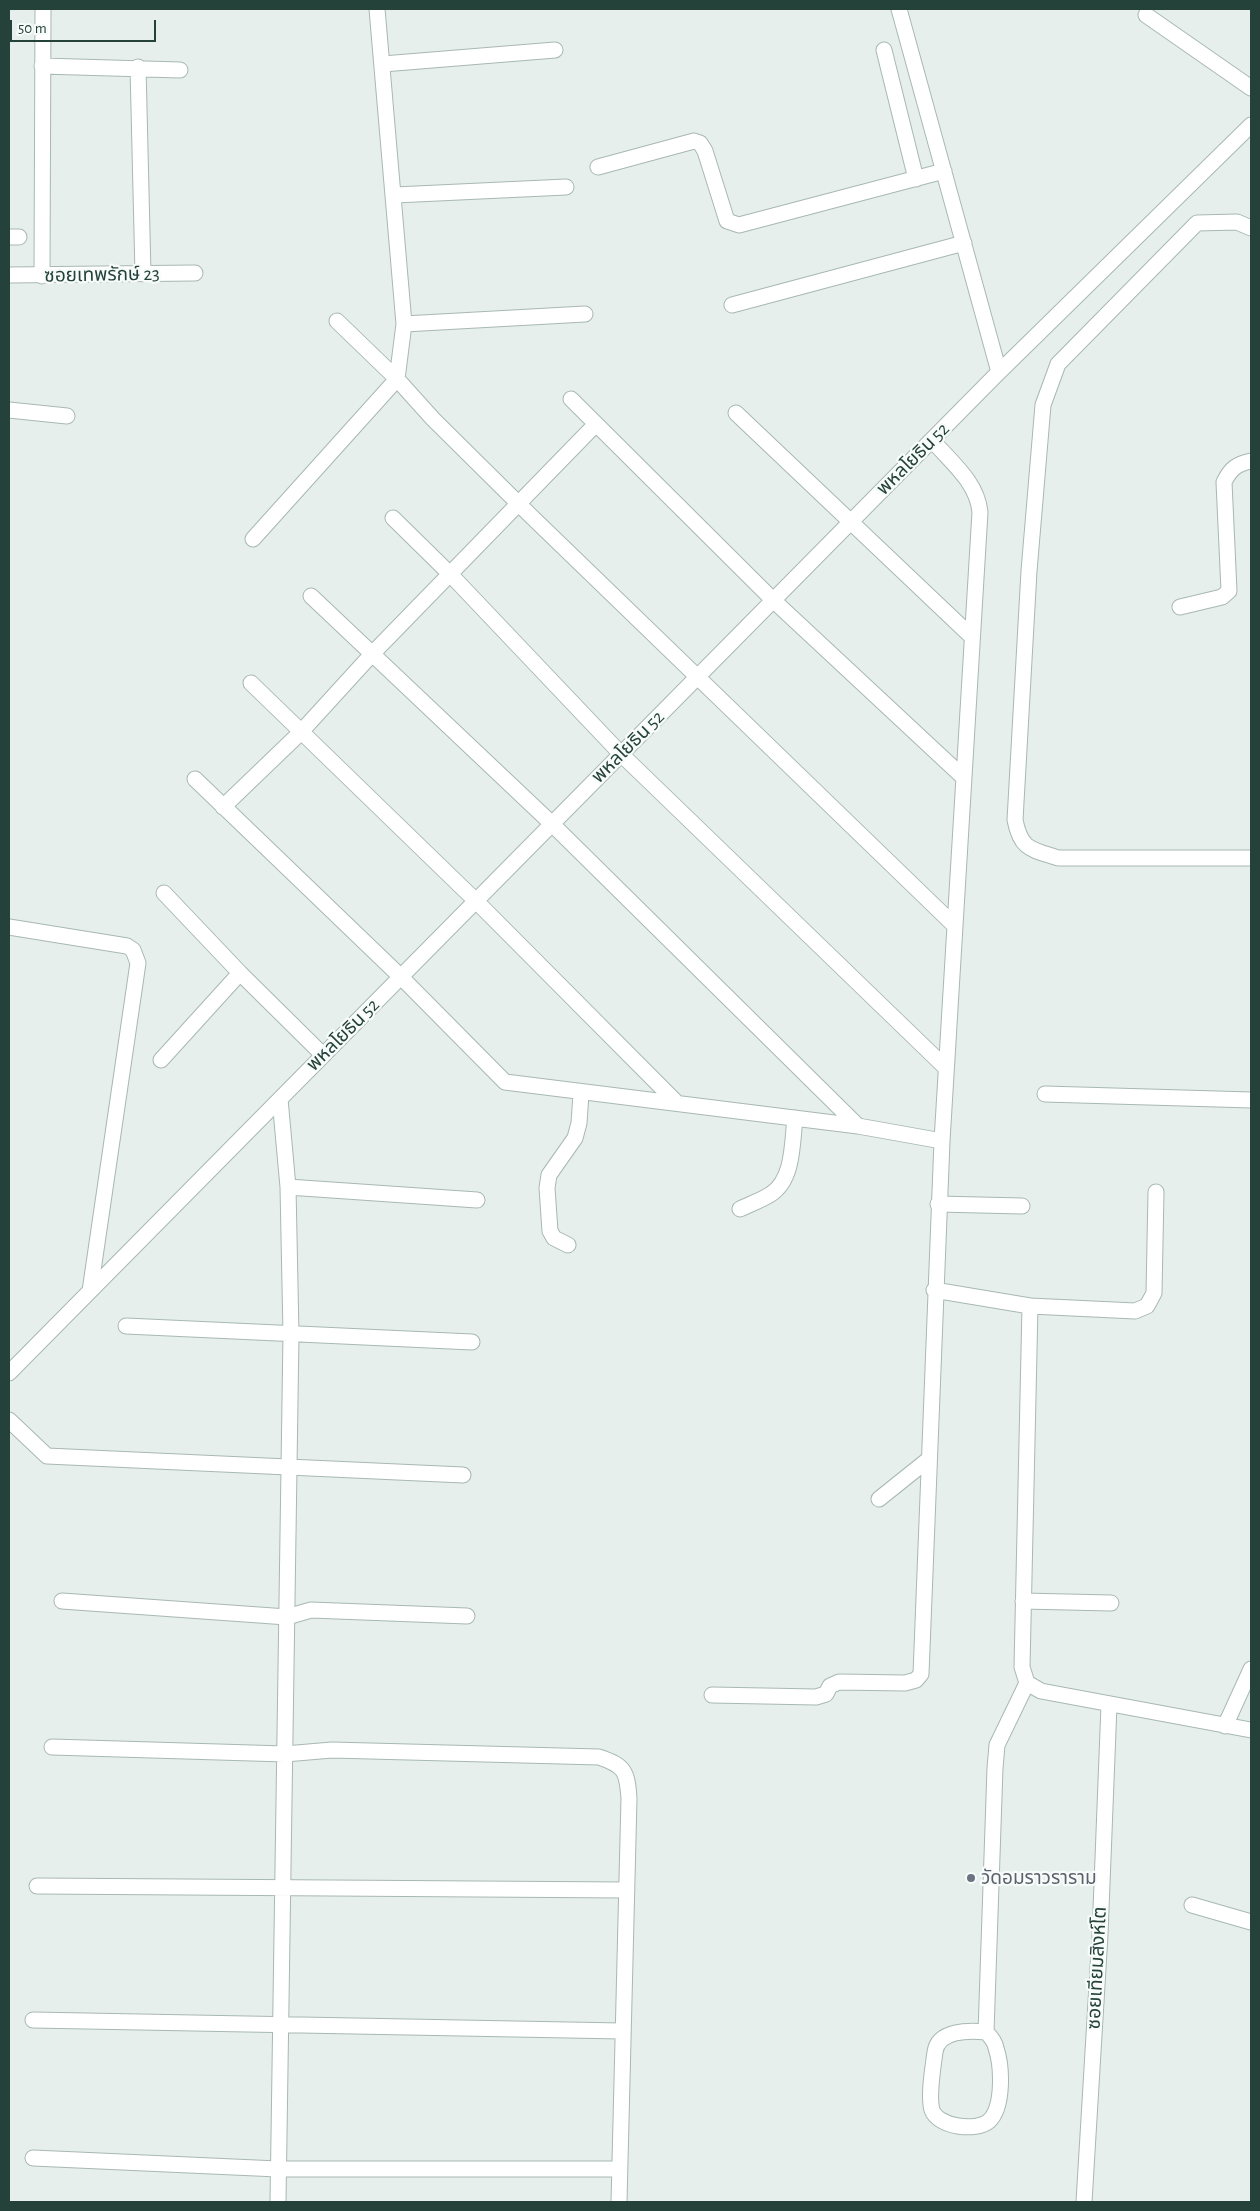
<!DOCTYPE html>
<meta charset="utf-8">
<style>
body{margin:0}
#map{position:relative;width:1260px;height:2211px;overflow:hidden;background:#e6efeb;font-family:"Alegreya Sans",sans-serif}
canvas{display:block}
.frame{position:absolute;inset:0;border:10px solid #24423a;pointer-events:none}
.scale{position:absolute;left:10px;top:20px;width:146px;height:22px;box-sizing:border-box;border:2px solid #24423a;border-top:0;padding-left:6px;font-size:15px;line-height:18px;white-space:nowrap;color:#24423a;-webkit-text-stroke:4px #f7fbf9;paint-order:stroke}
</style>
<div id="map">
<canvas width="1260" height="2211"></canvas>
<div class="frame"></div>
<div class="scale">50 m</div>
</div>
<script>
const context = document.querySelector('canvas').getContext('2d');
context.lineJoin = 'round';
function stroke(path, color, width, dash) { context.strokeStyle = color; context.lineWidth = width; context.lineCap = dash ? 'butt' : 'round'; context.setLineDash(dash || []); context.stroke(path); }
function label(font, color, halo, rows, align = 'center') {
  context.font = font + ' "Alegreya Sans","Noto Sans Thai",sans-serif'; context.lineWidth = 4.5; context.setLineDash([]); context.textBaseline = 'middle'; context.strokeStyle = halo; context.fillStyle = color; for (const [text, x, y, turn = 0] of rows) {
    context.save(); context.translate(x, y); context.rotate((+turn || 0) * Math.PI / 180); context.textAlign = isNaN(turn) ? turn : align; if (halo) context.strokeText(text, 0, 0); context.fillText(text, 0, 0); context.restore();
  }
}
const minor = new Path2D(`
 M899,9L999,372
 M1146,15L1251,88
 M884,50L916,179
 M383,64L555,50
 M42,66L180,70
 M138,67L143,274
 M598,167L694,141L700,143L705,151L727,221L739,225L944,171
 M395,195L566,187
 M1251,228L1237,222L1197,223L1058,364L1043,405L1029,571L1015,820C1021,850 1031,849 1058,858H1251
 M9,237H19
 M9,275L195,273
 M42,276L43,9
 M732,305L964,243
 M337,321L397,379L433,419L531,516L954,925
 M404,324L585,314
 M571,399L773,600L963,777
 M9,410L67,416
 M736,413L971,636
 M393,518L450,574L621,754L946,1068
 M253,539L397,379L404,324L377,9
 M311,596L551,823L858,1126
 M1180,607L1222,597L1229,591L1224,482C1231,468 1237,464 1251,461
 M251,683L476,901L676,1102
 M195,779L401,977L505,1082L858,1126L942,1141
 M223,807L300,733L373,653L595,425
 M164,893L240,973L323,1055
 M9,927L127,946L133,950L138,963L90,1291
 M161,1060L240,973
 M1045,1094L1251,1100
 M288,1187L477,1200
 M938,1204L1022,1206
 M740,1209C750,1204 762,1200 771,1194C794,1179 792,1142 795,1118
 M568,1245L554,1238L550,1231L547,1188L549,1175L575,1138L579,1123L581,1094
 M934,1290L1030,1306L1135,1311L1147,1306L1154,1293L1156,1192
 M1030,1306L1022,1667L1027,1683L1041,1691L1251,1730
 M126,1326L472,1342
 M9,1373L995,376L1251,125
 M9,1420L47,1456L463,1475
 M879,1499L929,1459
 M62,1601L287,1617L311,1610L467,1616
 M1023,1601L1111,1603
 M712,1695L816,1697L826,1694L830,1686L839,1682L905,1683L916,1680L921,1674L942,1141L980,512C977,482 951,462 932,440
 M1225,1726L1251,1669
 M52,1747L285,1754L332,1750L599,1757C625,1766 627,1771 629,1798L619,2202
 M37,1886L626,1890
 M1192,1905L1251,1922
 M33,2020L622,2031
 M986,2032C969,2030 938,2030 935,2052C933,2067 928,2096 932,2110C938,2127 976,2132 989,2121C1004,2107 1002,2066 996,2048C995,2042 990,2036 986,2032L995,1768L997,1745L1027,1683
 M33,2158L278,2169H619
 M278,2202L291,1334L288,1187L280,1099
 M1084,2202L1100,1935L1109,1705`);
const markers = [
 [971,1878,5,"#6b7280"]
];
const streetNames = [
 ["ซอยเทพรักษ์ 23",102,275,-1],
 ["พหลโยธิน 52",913,459,-45],
 ["พหลโยธิน 52",628,747,-45],
 ["พหลโยธิน 52",343,1035,-45],
 ["ซอยเทียมสิงห์โต",1097,1968,-87]
];
const worshipNames = [
 ["วัดอมราวราราม",981,1878]
];
stroke(minor, '#a8b8b2', 17);
stroke(minor, '#fff', 15);
for (const [x, y, r, color] of markers) { const dot = new Path2D(); dot.arc(x, y, r, 0, 2 * Math.PI); context.fillStyle = color; context.fill(dot); stroke(dot, '#f7fbf9', 2); }
label('19px', '#24423a', '#f7fbf9', streetNames);
label('19px', '#5b616d', '#f7fbf9', worshipNames, 'left');
</script>
